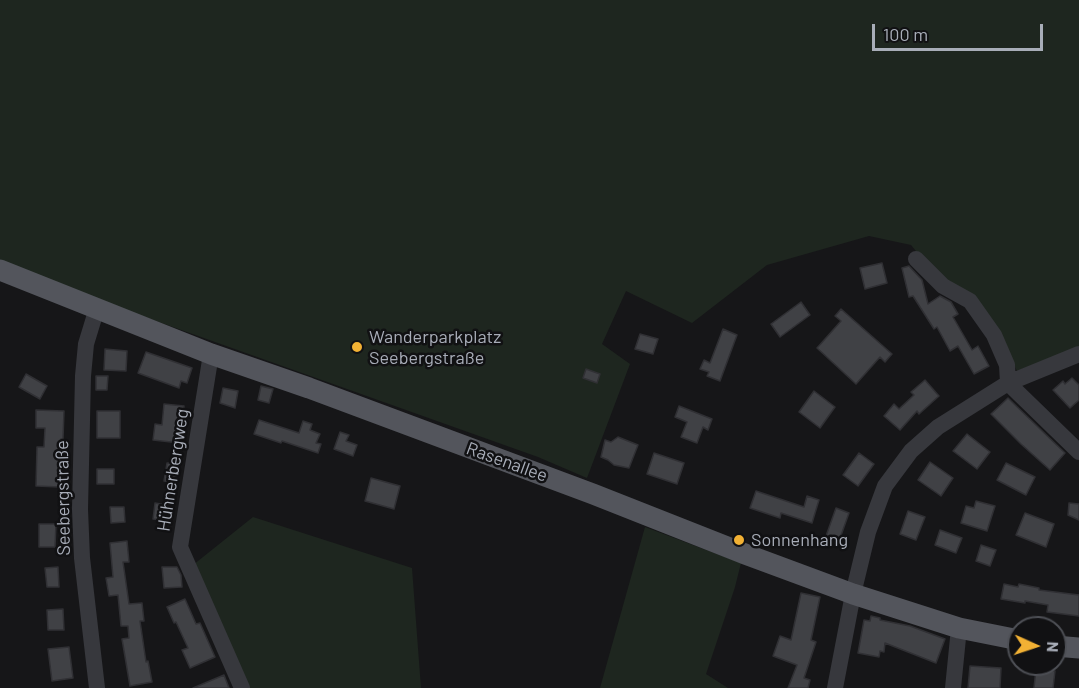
<!DOCTYPE html>
<meta charset="utf-8">
<style>
body{margin:0}
#map{position:relative;width:1079px;height:688px;overflow:hidden;background:#161618;font-family:Barlow,sans-serif}
canvas{display:block}
.north{position:absolute;left:1007px;top:616px;width:60px;height:60px;box-sizing:border-box;background:#111113;border:2px solid #4d4f55;border-radius:50%;rotate:93deg;font-size:16px;font-weight:700;line-height:24px;text-align:center;color:#a8adb8}
.north::after{content:'';display:block;margin:auto;width:21px;height:27px;background:#f2b134;clip-path:polygon(50% 0,100% 100%,50% 72%,0 100%)}
.scale{position:absolute;left:872px;top:24px;width:171px;height:27px;box-sizing:border-box;border:3px solid #a8adb8;border-top:0;padding-left:8px;font-size:18px;line-height:21px;white-space:nowrap;color:#a8adb8;-webkit-text-stroke:4px #111113;paint-order:stroke}
</style>
<div id="map">
<canvas width="1079" height="688"></canvas>
<div class="north">N</div>
<div class="scale">100 m</div>
</div>
<script>
const context = document.querySelector('canvas').getContext('2d');
context.lineJoin = 'round';
function fill(path, color) { context.fillStyle = color; context.fill(path, 'evenodd'); }
function stroke(path, color, width, dash) { context.strokeStyle = color; context.lineWidth = width; context.lineCap = dash ? 'butt' : 'round'; context.setLineDash(dash || []); context.stroke(path); }
function label(font, color, halo, rows, align = 'center') {
  context.font = font + ' Barlow,sans-serif'; context.lineWidth = 5; context.setLineDash([]); context.textBaseline = 'middle'; context.strokeStyle = halo; context.fillStyle = color; for (const [text, x, y, turn = 0] of rows) {
    context.save(); context.translate(x, y); context.rotate((+turn || 0) * Math.PI / 180); context.textAlign = isNaN(turn) ? turn : align; if (halo) context.strokeText(text, 0, 0); context.fillText(text, 0, 0); context.restore();
  }
}
const green = new Path2D(`
 M0,0H1079V348L1017,371L1005,346L928,266L911,245L869,236L767,265L692,323L626,291L602,344L630,364L587,478L538,457L142,316L0,261Z
 M253,517L412,568L421,688H247L193,565Z
 M645,527L741,563L735,587L706,674L728,688H600Z`);
const building = new Path2D(`
 M882,263L887,283L865,289L860,268Z
 M909,266L922,280L928,304L940,296L951,302L958,314L953,317L972,350L978,346L989,366L974,374L958,346L950,351L937,327L934,329L913,296L909,297L902,268Z
 M801,302L810,315L780,337L771,324Z
 M841,309L892,354L885,362L880,357L856,384L817,348L841,321L835,316Z
 M723,329L737,335L720,381L707,376L709,372L700,369L704,360L710,363Z
 M640,334L658,339L653,354L635,349Z
 M105,349L127,351L126,371L104,370Z
 M146,352L192,368L187,383L181,381L179,388L138,373Z
 M586,369L600,374L597,383L583,378Z
 M26,374L47,386L40,399L19,387Z
 M96,376H108L107,390H96Z
 M1072,378L1079,385V400L1070,408L1053,390L1063,381L1065,384Z
 M925,380L939,396L919,414L917,411L900,430L884,416L894,404L899,409L914,395L911,392Z
 M261,386L273,389L269,403L258,400Z
 M223,388L238,391L235,408L220,403Z
 M814,391L835,407L820,428L799,412Z
 M1008,398L1065,453L1050,470L1021,444L991,414Z
 M164,404L184,406L180,443L153,440L155,424L162,425Z
 M679,406L712,419L708,430L703,427L697,443L681,437L687,422L675,417Z
 M36,410L64,411L63,439H61L60,487L36,486L37,447H44L45,428H36Z
 M97,411H120V438H97Z
 M259,420L299,433L303,421L312,424L310,430L320,434L316,443L321,444L318,453L282,441L281,443L254,434Z
 M340,432L349,435L346,441L357,445L353,456L334,449Z
 M967,434L990,452L977,469L953,451Z
 M618,437L638,445L629,468L614,465L608,460L601,457L605,440L611,442Z
 M654,453L684,463L677,484L647,474Z
 M859,453L874,464L858,486L843,475Z
 M930,462L953,478L941,496L918,480Z
 M167,463L178,464L175,483L164,481Z
 M1006,463L1035,477L1026,495L997,480Z
 M97,469H114V484H97Z
 M371,478L400,486L394,509L365,501Z
 M756,491L804,507L807,496L819,500L812,523L781,513L780,518L750,508Z
 M976,501L995,506L987,531L961,523L966,506L974,508Z
 M155,503L172,506L169,521L153,519Z
 M1069,503L1079,504V520L1068,515Z
 M110,507H124L125,522L111,523Z
 M836,508L849,513L839,541L826,536Z
 M908,511L925,517L916,540L900,534Z
 M1025,513L1054,524L1046,547L1016,535Z
 M39,524H56L55,547H39Z
 M940,530L962,538L956,553L935,545Z
 M127,541L129,562H123L129,604L142,603L144,621H140L146,662L148,661L152,682L130,686L122,639L129,638L128,626H121L118,595L109,596L106,578L113,577L110,543Z
 M981,545L996,550L990,566L976,561Z
 M58,567L59,587H47L45,568Z
 M162,567H177L181,575L182,587L164,588Z
 M1004,584L1018,587L1019,584L1039,588V590L1079,595V616L1047,612L1048,605L1025,601V603L1001,599Z
 M801,593L820,597L811,640L816,642L804,678L810,680L808,688H788L797,665L773,656L780,636L791,640Z
 M185,599L196,624L200,623L215,657L190,668L182,650L188,648L176,622L174,623L167,607Z
 M63,609L64,630H48L47,610Z
 M871,616L880,618V620L910,626L945,639L936,663L885,643L884,652L880,651L879,657L858,653L864,620L870,621Z
 M69,647L73,678L52,681L48,649Z
 M970,666L1001,668L1000,688H968Z
 M1036,669L1055,671L1053,688H1034Z
 M224,675L229,688H193Z`);
const minor = new Path2D(`
 M916,259L943,286L970,301L994,335L1007,365L1008,383L1079,452
 M97,308L86,344L83,376L80,509L82,558L97,688
 M211,354L180,547L242,688
 M835,688L853,594L868,532L885,486L911,451L938,427L1008,383L1079,354
 M953,688L959,628`);
const major = new Path2D(`
 M0,270L211,354L309,388L593,494L745,554L853,594L959,628L1019,640
 M1055,646L1079,648`);
const markers = [
 [357,347,6,"#f2b134"],
 [739,540,6,"#f2b134"]
];
const poiNames = [
 ["Wanderparkplatz",369,337],
 ["Seebergstraße",369,358],
 ["Sonnenhang",751,540]
];
const streetNames = [
 ["Rasenallee",507,462,20],
 ["Hühnerbergweg",173,470,-81],
 ["Seebergstraße",63,498,-91]
];
fill(green, '#1e261f');
fill(building, '#404145');
stroke(building, '#303034', 1.5);
stroke(minor, '#37383d', 16);
stroke(major, '#53555c', 21);
for (const [x, y, r, color] of markers) { const dot = new Path2D(); dot.arc(x, y, r, 0, 2 * Math.PI); context.fillStyle = color; context.fill(dot); stroke(dot, '#111113', 2); }
label('18px', '#a8adb8', '#111113', poiNames, 'left');
label('18px', '#a8adb8', '#111113', streetNames);
</script>
